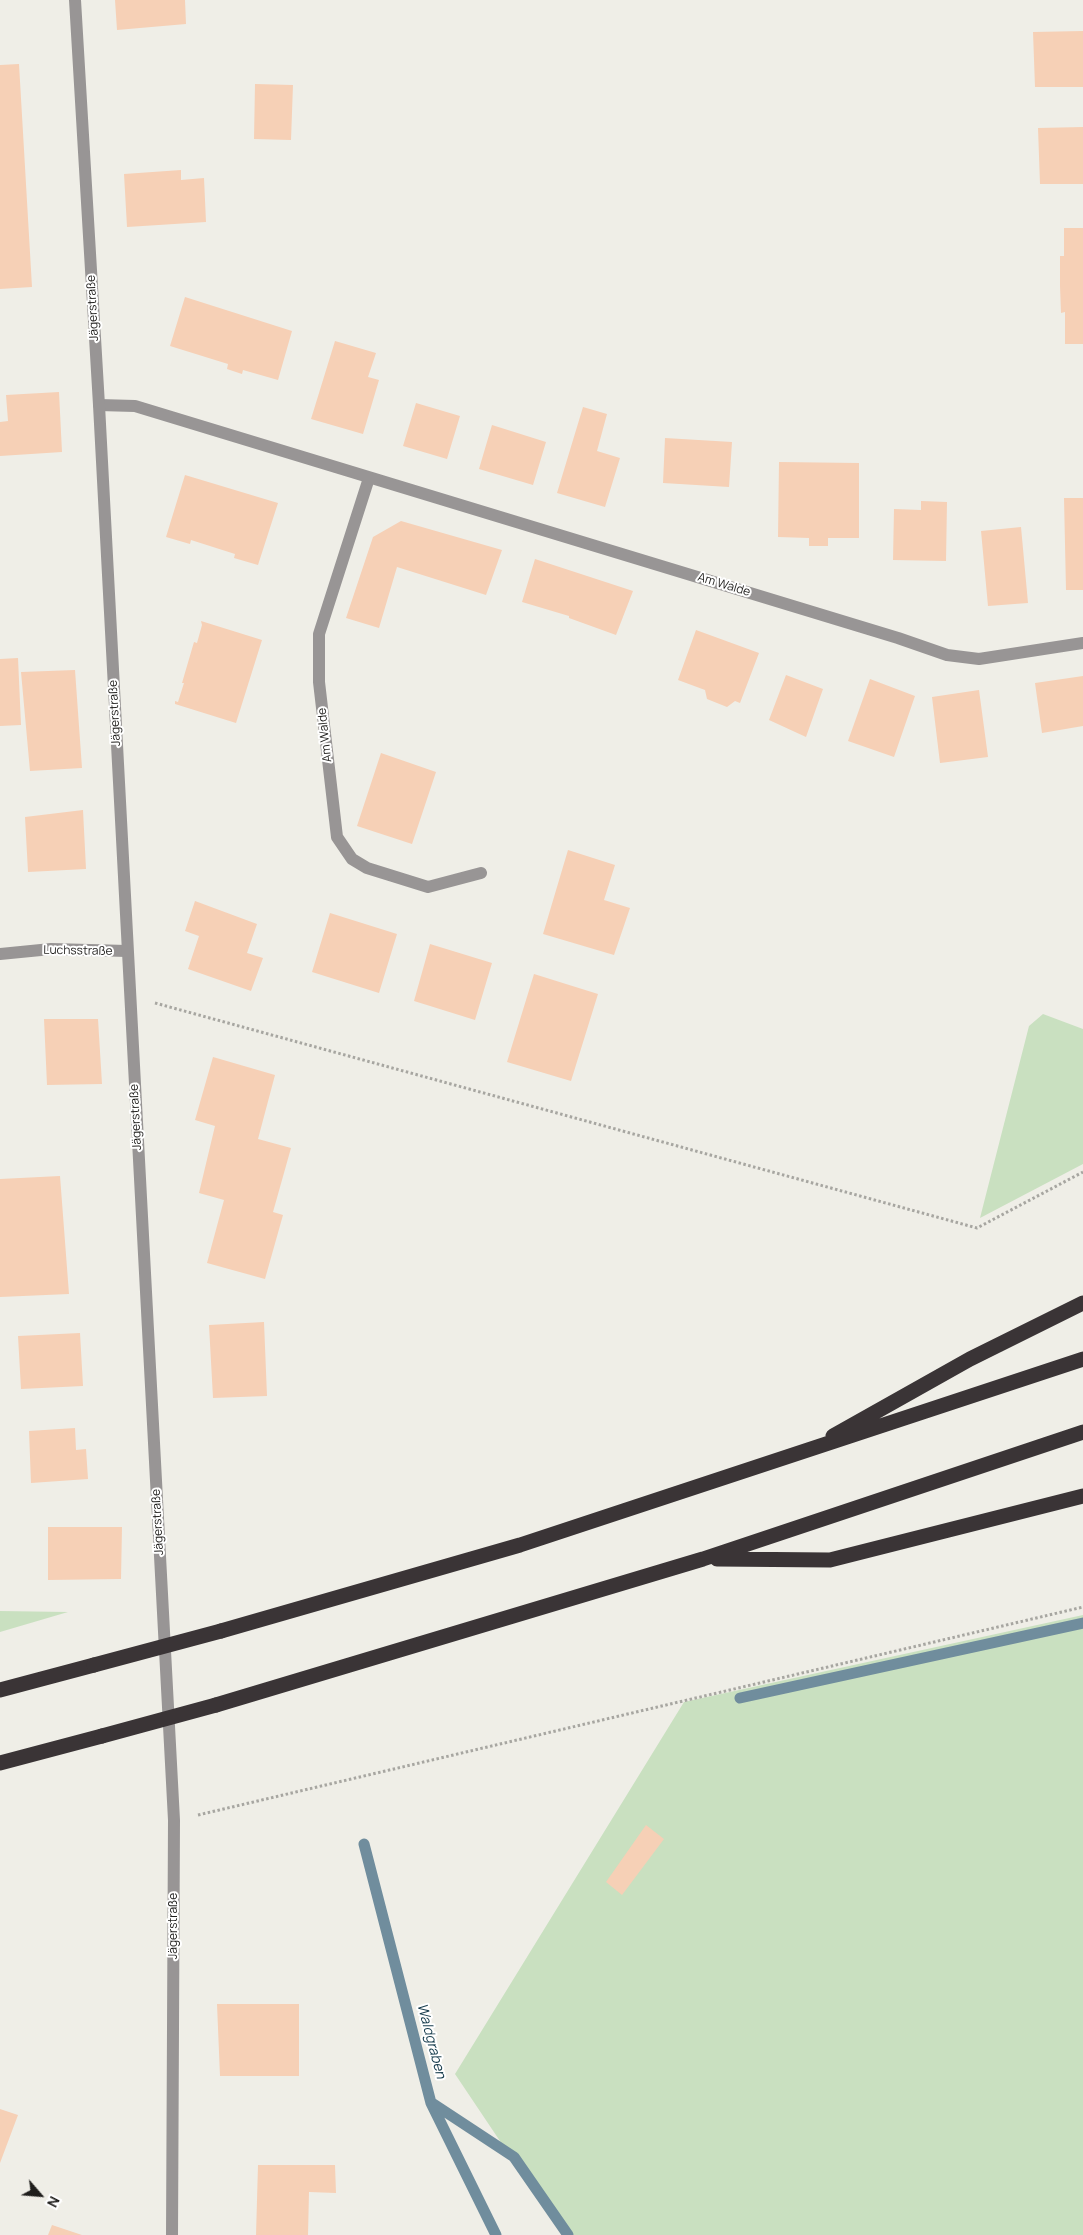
<!DOCTYPE html>
<meta charset="utf-8">
<style>
body{margin:0}
#map{position:relative;width:1083px;height:2235px;overflow:hidden;background:#efeee7;font-family:Manrope,sans-serif}
canvas{display:block}
.north{position:absolute;left:15px;top:2170px;width:50px;height:50px;-webkit-text-stroke:4px #fff;paint-order:stroke;rotate:117deg;font-size:14px;font-weight:700;line-height:20px;text-align:center;color:#1f1e1c}
.north::after{content:'';display:block;margin:auto;width:18px;height:22px;background:#1f1e1c;clip-path:polygon(50% 0,100% 100%,50% 72%,0 100%)}
</style>
<div id="map">
<canvas width="1083" height="2235"></canvas>
<div class="north">N</div>
</div>
<script>
const context = document.querySelector('canvas').getContext('2d');
context.lineJoin = 'round';
function fill(path, color) { context.fillStyle = color; context.fill(path, 'evenodd'); }
function stroke(path, color, width, dash) { context.strokeStyle = color; context.lineWidth = width; context.lineCap = dash ? 'butt' : 'round'; context.setLineDash(dash || []); context.stroke(path); }
function label(font, color, halo, rows, align = 'center') {
  context.font = font + ' Manrope,sans-serif'; context.lineWidth = 4; context.setLineDash([]); context.textBaseline = 'middle'; context.strokeStyle = halo; context.fillStyle = color; for (const [text, x, y, turn = 0] of rows) {
    context.save(); context.translate(x, y); context.rotate((+turn || 0) * Math.PI / 180); context.textAlign = isNaN(turn) ? turn : align; if (halo) context.strokeText(text, 0, 0); context.fillText(text, 0, 0); context.restore();
  }
}
const green = new Path2D(`
 M1043,1014L1083,1029V1164L980,1218L1029,1026Z
 M0,1611L68,1612L0,1632Z
 M1083,1615V2235H563L455,2074L684,1702Z`);
const stream = new Path2D(`
 M740,1698L1083,1623
 M364,1844L431,2103L496,2235
 M432,2103L514,2157L568,2235`);
const building = new Path2D(`
 M115,0H185L186,24L117,30Z
 M1083,31V87H1035L1033,32Z
 M19,64L32,287L0,289V65Z
 M255,84L293,85L291,140L254,139Z
 M1083,127V184H1040L1038,128Z
 M181,170V180L204,178L206,222L127,227L124,174Z
 M1064,228H1083V344H1065V312L1061,313L1060,286V256H1064Z
 M185,297L292,331L278,380L243,370L242,374L227,369L228,364L170,346Z
 M335,341L376,353L368,377L379,380L363,434L311,419Z
 M59,392L62,452L0,456V422L8,421L6,395Z
 M416,403L460,416L447,459L403,446Z
 M583,407L607,414L597,451L620,458L605,507L557,493Z
 M492,425L546,442L533,485L479,469Z
 M665,438L732,442L729,487L663,483Z
 M779,462L859,463V538H828V546H809V538L778,537Z
 M185,475L278,503L258,565L234,558L235,554L191,540L190,544L166,537Z
 M1064,498H1083V590H1066Z
 M921,501L947,502L946,561L893,560L894,509L921,510Z
 M401,521L502,550L486,595L397,567L379,628L346,618L373,537Z
 M1021,527L1028,603L988,606L981,531Z
 M535,559L633,591L616,635L569,618V616L522,602Z
 M201,621L262,640L236,723L175,704V701L178,702L184,683H182L194,642L197,643L202,625Z
 M696,630L759,653L740,703L735,701L727,707L707,699L705,690L678,680Z
 M18,658L21,725L0,726V659Z
 M75,670L82,768L30,771L21,672Z
 M786,675L823,689L806,737L769,720Z
 M1083,676V726L1042,733L1035,683Z
 M870,679L915,696L894,757L848,741Z
 M979,690L988,757L940,763L932,697Z
 M381,753L436,772L412,844L357,826Z
 M83,810L86,869L28,872L25,817Z
 M568,850L615,865L604,900L630,908L614,955L543,934Z
 M195,901L257,924L247,953L263,958L251,991L188,969L199,936L185,931Z
 M330,913L397,934L379,993L312,972Z
 M430,944L492,963L475,1020L414,1001Z
 M534,974L598,994L571,1081L507,1062Z
 M44,1019H98L102,1084L47,1085Z
 M213,1057L275,1075L258,1139L291,1148L273,1212L283,1215L265,1279L207,1263L224,1200L199,1193L215,1126L195,1120Z
 M60,1176L69,1294L0,1297V1179Z
 M264,1322L267,1396L213,1398L209,1325Z
 M80,1333L83,1386L21,1389L18,1336Z
 M75,1428L76,1450L86,1449L88,1479L31,1483L29,1431Z
 M48,1527H122L121,1579L48,1580Z
 M646,1825L664,1839L622,1895L606,1882Z
 M217,2004H299V2076H220Z
 M0,2109L18,2115L0,2163Z
 M258,2165H335L336,2193L309,2192L308,2235H256Z
 M52,2225L82,2235H48Z`);
const path = new Path2D(`
 M155,1003L977,1228L1083,1172
 M198,1815L1083,1607`);
const minor = new Path2D(`
 M99,405L135,406L898,638L947,655L979,659L1083,643
 M369,478L319,634V682L337,837L352,859L367,868L428,887L481,873
 M0,954L51,949L127,951`);
const tertiary = new Path2D(`
 M75,0L99,405L174,1820L172,2235`);
const motorway = new Path2D(`
 M833,1436L970,1359L1083,1303
 M717,1559L830,1560L1083,1496
 M221,1631L520,1545L1083,1359
 M0,1690L94,1665
 M216,1705L703,1559L1083,1432
 M0,1763L102,1736`);
const motorwayBridge = new Path2D(`
 M94,1665L221,1631
 M102,1736L216,1705`);
const streetNames = [
 ["Jägerstraße",93,308,-93],
 ["Am Walde",724,585,17],
 ["Jägerstraße",115,713,-93],
 ["Am Walde",325,735,-96],
 ["Luchsstraße",78,951,1],
 ["Jägerstraße",136,1117,-93],
 ["Jägerstraße",158,1522,-93],
 ["Jägerstraße",174,1926,-90]
];
const waterNames = [
 ["Waldgraben",431,2041,75]
];
fill(green, '#c9e0c0');
stroke(stream, '#708d9d', 11);
fill(building, '#f6d0b6');
stroke(path, '#a7a6a1', 3, [2.5, 2.5]);
stroke(minor, '#989595', 12);
stroke(tertiary, '#989595', 12);
stroke(motorway, '#3a3436', 15);
stroke(motorwayBridge, '#3a3436', 15);
label('12px', '#1f1e1c', '#fff', streetNames);
label('italic 14px', '#13394a', '#fff', waterNames);
</script>
